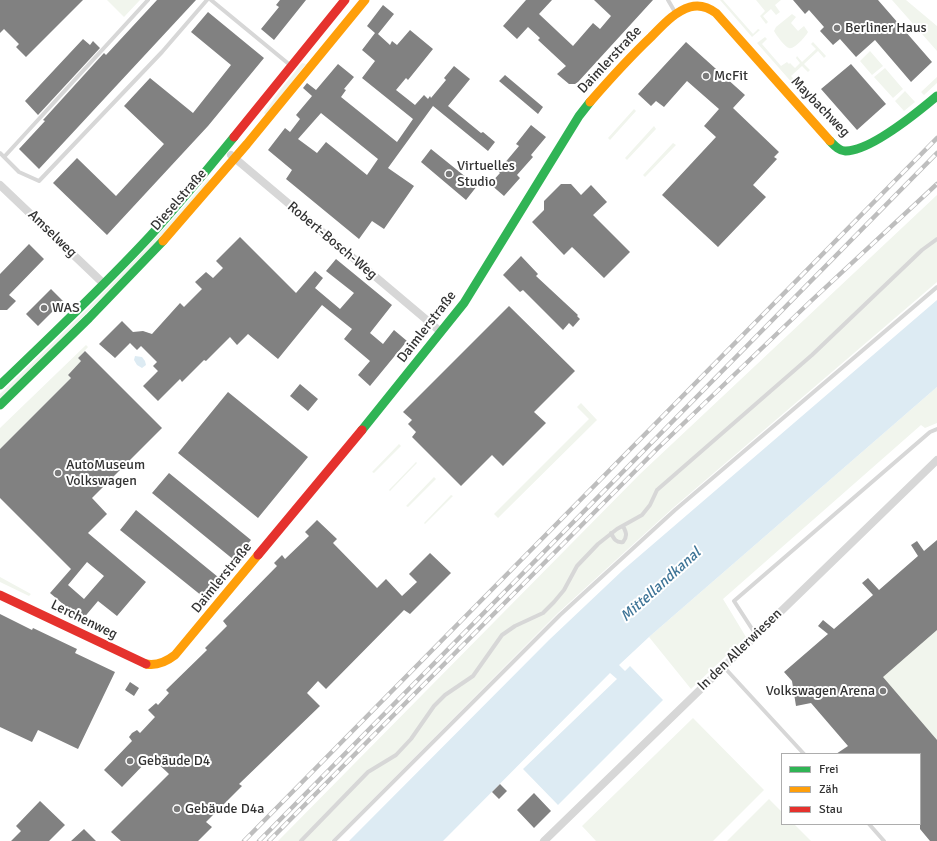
<!DOCTYPE html>
<meta charset="utf-8">
<style>
body{margin:0}
#map{position:relative;width:937px;height:841px;overflow:hidden;background:#fff;font-family:Signika,sans-serif}
canvas{display:block}
.legend{position:absolute;left:781px;top:753px;width:140px;height:72px;box-sizing:border-box;background:#fff;border:1px solid #adadad;margin:0;padding:5px 7px;list-style:none;font-size:12px;color:#333}
.legend li{display:flex;align-items:center;gap:8px;height:20px}
.legend b{width:20px;border:1px solid #adadad}
</style>
<div id="map">
<canvas width="937" height="841"></canvas>
<ul class="legend">
<li><b style="height:5px;background:#30b455"></b>Frei</li>
<li><b style="height:5px;background:#ff9f0a"></b>Zäh</li>
<li><b style="height:5px;background:#e5322d"></b>Stau</li>
</ul>
</div>
<script>
const context = document.querySelector('canvas').getContext('2d');
context.lineJoin = 'round';
function fill(path, color) { context.fillStyle = color; context.fill(path, 'evenodd'); }
function stroke(path, color, width, dash) { context.strokeStyle = color; context.lineWidth = width; context.lineCap = dash ? 'butt' : 'round'; context.setLineDash(dash || []); context.stroke(path); }
function label(font, color, halo, rows, align = 'center') {
  context.font = font + ' Signika,sans-serif'; context.lineWidth = 4; context.setLineDash([]); context.textBaseline = 'middle'; context.strokeStyle = halo; context.fillStyle = color; for (const [text, x, y, turn = 0] of rows) {
    context.save(); context.translate(x, y); context.rotate((+turn || 0) * Math.PI / 180); context.textAlign = isNaN(turn) ? turn : align; if (halo) context.strokeText(text, 0, 0); context.fillText(text, 0, 0); context.restore();
  }
}
const green = new Path2D(`
 M107,0H140L124,17Z
 M720,0H723L753,34L758,29L760,30L752,37Z
 M756,0H781L775,5L780,12L776,15L771,9L763,16L768,22L766,24L760,16L765,11Z
 M892,0H906L937,26V51Z
 M792,14L796,17L791,23L798,31L804,26L808,32C806,36 794,50 789,48C785,47 776,35 774,31L776,27Z
 M765,37L767,39L762,44L781,66L787,62L789,64L790,63L795,68L800,63L796,58L797,56L802,62L816,49L811,44L813,42L826,56L824,58L818,51L804,64L810,70L808,72L802,66L791,76L797,82L794,85L757,43Z
 M870,51L883,66L872,75L860,61Z
 M302,63L306,64L266,115L264,113L278,93Z
 M885,68L903,89L893,98L874,77Z
 M937,77V83L924,95L921,92Z
 M905,91L915,102L904,111L895,101Z
 M634,109L636,111L610,140L608,138Z
 M654,126L656,129L627,160L625,158Z
 M673,143L676,145L645,177L643,175Z
 M208,179L211,181L159,240L0,400V394C72,325 143,255 208,179Z
 M937,195V282L673,508L558,613L331,841H278L640,474Z
 M86,345L88,347L78,358L81,361L68,375L71,378L0,449V428Z
 M937,387V423L925,428L921,425L723,599L746,637L691,689L649,637Z
 M581,403L597,420L498,518L494,514L589,419L577,407Z
 M399,444L401,446L374,473L372,472Z
 M416,462L417,463L390,491L389,490Z
 M434,477L436,479L408,507L406,506Z
 M451,495L453,496L425,524L424,523Z
 M937,559V824L920,754H873L862,617Z
 M0,577L31,594L29,596L0,582Z
 M693,718L764,790L713,841H596L582,826Z
 M769,799L782,812V824H794L811,841H727Z`);
const water = new Path2D(`
 M937,300V387L649,637L619,665L625,671L630,666L663,700L558,805L523,769L617,679L610,673L443,841H349L549,640L623,570Z
 M135,356L142,357L145,361L146,365L142,368L137,365L134,360Z`);
const building = new Path2D(`
 M0,0H83L26,57L16,47L19,44L4,29L0,33Z
 M157,0H196L39,169L19,149L45,121L43,120L104,53L106,55Z
 M280,0H306L274,40L261,29L279,7L276,5Z
 M526,0H552L539,14L573,46L593,23L600,29L611,16L594,0H653L578,82L575,84H569L557,74L566,66L538,40L540,38L528,27L517,39L503,26Z
 M793,0H878L932,62L911,82L875,40L856,57L840,39L833,45L820,31L824,27L809,10L805,14Z
 M383,5L394,14L378,34L390,45L392,41L397,45L410,30L433,49L408,80L406,78L396,90L415,105L424,95L428,99L430,96L431,98L446,80L444,78L454,66L470,79L448,106L481,133L483,132L495,142L488,151L433,106L388,168L414,186L384,229L372,221L359,239L286,179L292,170L268,150L285,128L290,132L300,119L296,115L312,96L303,88L307,83L316,90L338,64L354,77L344,89L346,90L341,97L397,142L413,119L362,78L375,61L362,50L375,33L367,26ZM321,113L378,159L367,175L326,142L317,153L298,139Z
 M208,12L264,58L208,126L107,235L53,183L77,158L116,196L164,144L124,106L150,78L193,113L231,65L191,32Z
 M83,39L90,45L93,41L100,48L38,115L25,101Z
 M686,42L745,95L733,108L779,152L774,157L777,159L753,185L766,197L718,247L662,195L716,137L704,126L719,109L687,81L664,107L656,101L651,106L638,94Z
 M851,64L886,104L857,130L821,89Z
 M505,75L543,107L538,114L499,81Z
 M531,125L546,137L531,155L533,157L517,175L520,178L504,196L490,184L500,173L498,171L519,146L516,144Z
 M431,149L477,186L466,200L421,162Z
 M561,184H571L581,195L591,185L607,202L593,215L630,252L604,278L572,247L564,255L532,222L544,210V201Z
 M240,237L296,293L315,271L323,278L315,288L340,309L354,293L326,271L336,259L392,305L370,333L383,344L394,330L407,341L370,386L358,375L370,361L344,339L352,329L322,305L278,359L248,334L237,345L230,337L206,361L204,360L182,382L180,379L158,401L143,386L158,371L153,366L157,362L141,346L137,350L130,343L115,358L99,344L122,321L133,332L143,331L152,334L180,303L184,307L202,289L195,282L206,272L213,278L223,268L216,261Z
 M29,244L44,259L9,295L16,301L7,310H0V274Z
 M521,256L538,274L536,276L578,315L577,316L580,319L573,327L569,323L563,330L523,290L520,292L503,275Z
 M51,289L63,301L38,326L26,314Z
 M509,306L575,371L534,412L546,423L503,466L492,455L461,486L412,437L416,432L408,424L412,420L403,412Z
 M85,351L162,428L92,498L107,514L88,533L146,582L117,616L98,601L82,620L50,593L71,569L0,498V449L71,378L68,375L81,361L78,358ZM87,562L104,576L84,599L68,585Z
 M300,384L318,399L308,411L290,396Z
 M228,392L308,457L258,518L178,453Z
 M169,473L251,540L234,560L152,493Z
 M136,510L218,577L202,596L120,530Z
 M317,520L337,539L333,543L377,588L386,579L402,596L417,582L409,574L430,553L451,573L410,614L404,610L326,689L318,681L307,693L320,706L239,784L242,786L206,822L212,827L198,841H121L111,832L169,774L151,757L122,787L104,770L132,741L129,737L132,733L137,730L140,733L155,717L148,710L156,703L158,705L169,693L166,690L207,650L205,648L227,626L223,621L277,566L274,563L282,555L285,559L309,536L305,532Z
 M937,540V630L883,677L937,740V841H930L920,829V754H836L848,746L811,703L796,706L792,681L784,672L828,634L818,626L823,620L834,629L873,595L862,583L868,578L879,590L918,556L911,545L917,541L924,551Z
 M0,614L32,630L33,628L77,649L75,653L115,672L78,749L38,730L32,742L0,727Z
 M130,682L139,688L134,696L125,690Z
 M500,784L507,791L499,799L492,792Z
 M534,793L551,811L534,828L517,810Z
 M40,801L65,825L49,841H11L21,831L16,826Z
 M84,829L96,841H71Z`);
const lane = new Path2D(`
 M211,0L290,65
 M668,0L675,12
 M0,153L19,172L39,181L162,52L207,0
 M4,157L148,0
 M611,533C614,539 616,543 623,542C628,536 626,532 623,526
 M756,635L734,601L930,432L937,429
 M723,666L804,754
 M869,824L884,841
 M301,841L368,772L396,755L411,739L434,706L445,695L473,676L502,635L515,626L543,613L554,602L564,590L577,566L598,544L617,529L642,515L650,505L657,490L812,355L922,250L937,239
 M334,841L560,615L675,510L937,287`);
const street = new Path2D(`
 M231,155L441,332
 M0,185L104,284
 M544,841L937,460`);
const fast = new Path2D(`
 M830,141C834,145 839,151 845,151C870,152 918,112 937,96
 M0,385C51,336 103,287 151,235C180,203 207,170 234,137
 M0,405L89,318L163,241
 M362,430L464,303L579,116L590,102`);
const slow = new Path2D(`
 M590,102C610,79 630,57 651,37C663,25 674,12 690,7C700,4 708,7 716,13L830,141
 M163,241L247,144L365,0
 M146,664C157,666 166,662 175,655L258,555`);
const jam = new Path2D(`
 M234,137L345,0
 M258,555L362,430
 M0,595L146,664`);
const rail = new Path2D(`
 M244,841L937,138
 M259,841L937,153
 M269,841L658,448L811,301L937,184`);
const markers = [
 [837,28,4,"#7a7a7a"],
 [706,76,4,"#7a7a7a"],
 [449,174,4,"#7a7a7a"],
 [44,308,4,"#7a7a7a"],
 [58,473,4,"#7a7a7a"],
 [883,691,4,"#7a7a7a"],
 [130,761,4,"#7a7a7a"],
 [177,809,4,"#7a7a7a"]
];
const poiNames = [
 ["Berliner Haus",845,28],
 ["McFit",714,76],
 ["Virtuelles",457,166],
 ["Studio",457,182],
 ["WAS",52,308],
 ["AutoMuseum",66,465],
 ["Volkswagen",66,481],
 ["Volkswagen Arena",875,691,"right"],
 ["Gebäude D4",138,761],
 ["Gebäude D4a",185,809]
];
const streetNames = [
 ["Daimlerstraße",610,60,-47],
 ["Maybachweg",820,107,46],
 ["Dieselstraße",179,200,-49],
 ["Amselweg",52,234,44],
 ["Robert-Bosch-Weg",332,241,40],
 ["Daimlerstraße",427,327,-52],
 ["Daimlerstraße",222,578,-51],
 ["Lerchenweg",84,620,26],
 ["In den Allerwiesen",740,650,-44]
];
const waterNames = [
 ["Mittellandkanal",661,585,-42]
];
fill(green, '#f1f5ed');
fill(water, '#ddebf3');
fill(building, '#818181');
stroke(lane, '#d7d7d7', 4);
stroke(street, '#d7d7d7', 8);
stroke(fast, '#30b455', 9);
stroke(slow, '#ff9f0a', 9);
stroke(jam, '#e5322d', 9);
stroke(rail, '#bebebe', 4.5);
stroke(rail, '#fff', 3, [9]);
for (const [x, y, r, color] of markers) { const dot = new Path2D(); dot.arc(x, y, r, 0, 2 * Math.PI); context.fillStyle = color; context.fill(dot); stroke(dot, '#fff', 1.5); }
label('14px', '#333', '#fff', poiNames, 'left');
label('14px', '#333', '#fff', streetNames);
label('italic 15px', '#3f7597', '#fff', waterNames);
</script>
